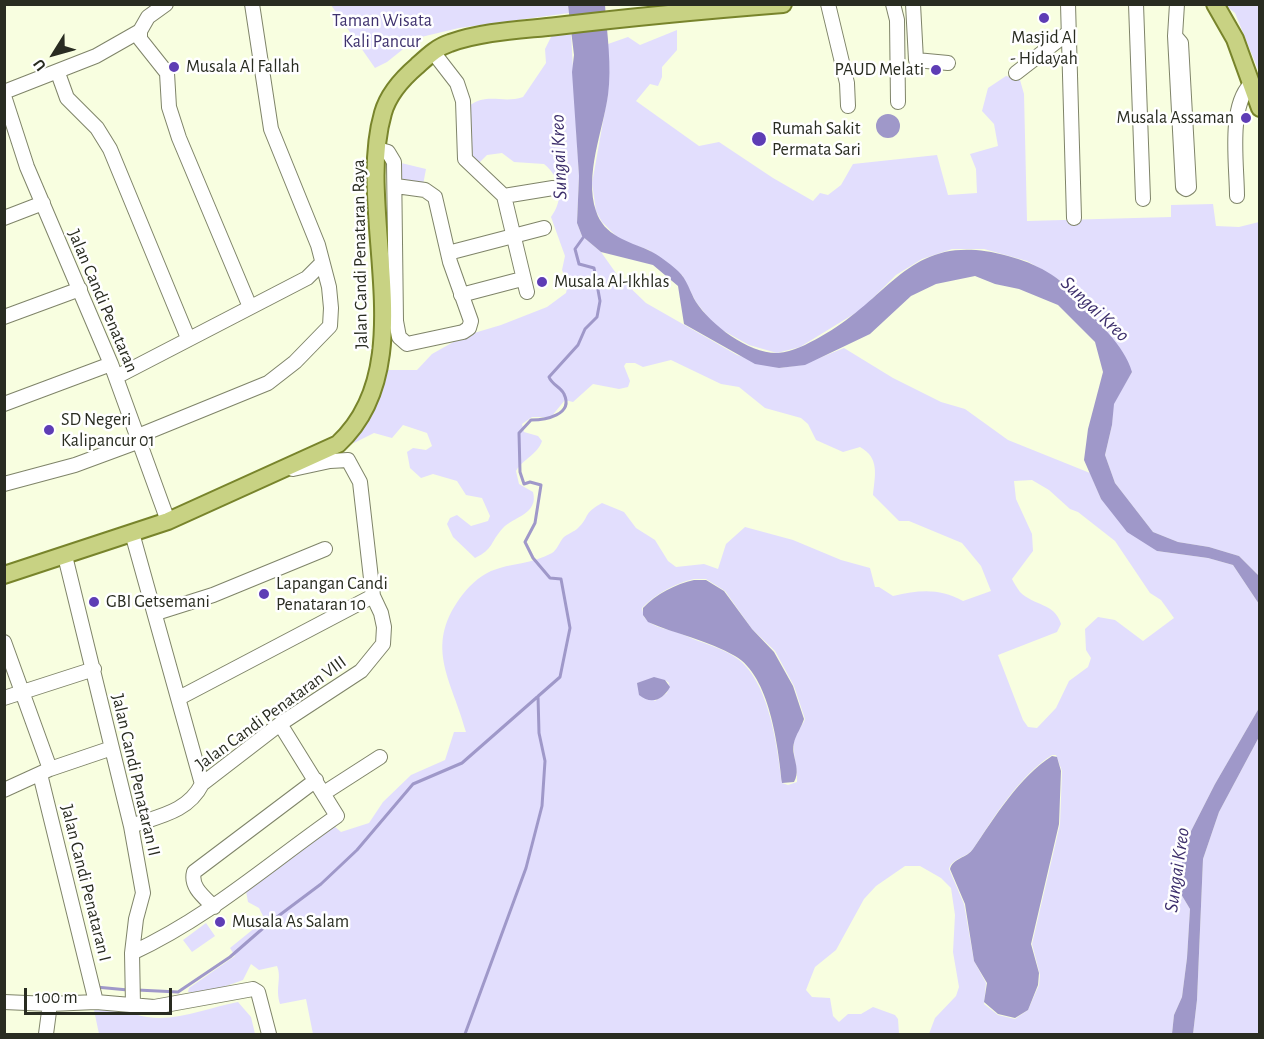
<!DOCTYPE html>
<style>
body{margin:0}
#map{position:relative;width:1264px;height:1039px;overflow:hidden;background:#f8fee0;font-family:"Alegreya Sans",sans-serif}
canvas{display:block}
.frame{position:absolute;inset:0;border:6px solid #292c21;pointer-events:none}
.north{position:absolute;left:24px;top:24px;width:60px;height:60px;-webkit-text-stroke:4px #fff;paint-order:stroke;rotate:233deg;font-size:16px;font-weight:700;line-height:24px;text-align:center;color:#292c21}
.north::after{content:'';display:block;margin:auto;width:21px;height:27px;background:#292c21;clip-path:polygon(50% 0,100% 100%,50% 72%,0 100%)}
.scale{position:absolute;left:24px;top:988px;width:148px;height:27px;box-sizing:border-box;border:3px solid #292c21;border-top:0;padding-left:8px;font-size:18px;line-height:21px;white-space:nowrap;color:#292c21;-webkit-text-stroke:4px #fff;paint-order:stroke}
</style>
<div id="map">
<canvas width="1264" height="1039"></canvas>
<div class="frame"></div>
<div class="north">U</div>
<div class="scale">100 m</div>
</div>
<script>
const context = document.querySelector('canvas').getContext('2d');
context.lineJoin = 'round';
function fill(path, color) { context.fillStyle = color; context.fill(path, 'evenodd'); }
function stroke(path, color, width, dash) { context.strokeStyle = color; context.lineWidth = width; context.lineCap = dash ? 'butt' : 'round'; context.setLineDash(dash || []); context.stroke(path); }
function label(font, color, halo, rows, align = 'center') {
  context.font = font + ' "Alegreya Sans",sans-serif'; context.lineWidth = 5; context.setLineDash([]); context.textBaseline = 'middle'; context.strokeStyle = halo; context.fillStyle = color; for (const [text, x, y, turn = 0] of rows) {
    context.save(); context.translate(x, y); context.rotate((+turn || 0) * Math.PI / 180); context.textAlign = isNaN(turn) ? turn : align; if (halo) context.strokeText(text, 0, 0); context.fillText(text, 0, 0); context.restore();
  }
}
const green = new Path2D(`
 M568,5L569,13L459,28L417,38L387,62L375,68L331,5Z
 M1225,5H1259V72L1235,13Z
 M677,30V50L662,67V77L658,86L650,84L636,101L699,146L719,142L773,178L813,201L820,193L828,195L841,185L853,164L937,155L948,195L977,193L976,169L970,154L998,146L994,124L982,111L988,88L1006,76L1020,80L1024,94L1027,221L1171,217V205L1213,204L1216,226L1239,227L1259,222V576L1239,556L1209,547L1178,542L1153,532L1115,483L1105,455L1112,425L1113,404L1132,372L1068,285L1027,261L984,249H952L922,259L896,275L862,309L800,347L777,353L749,345L715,326L696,302L682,275L649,250L620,240L602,222L596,211L592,183L608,94V44L628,37L640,45Z
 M571,33L579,176L577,223L582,236L601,252L618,276L646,303L737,355L779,368L802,365L844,348L893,378L941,402L965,409L1008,440L1090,473L1101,499L1157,551L1208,558L1233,565L1259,604V708L1215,784L1189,835L1181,894L1190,909L1187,958L1182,997L1174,1015L1172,1034H929L935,1018L956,996L959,987L953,952L955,915L951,888L941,878L920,866H905L876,886L864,899L836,950L815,967L806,990L812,997L830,998L833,1016L839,1022L848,1014H861L873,1007L895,1015L898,1019L899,1034H313L306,999L280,1004C275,988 282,978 277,966L259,970L251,964L243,980L204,994L188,992L189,988L235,956L230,948L262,922L263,916L259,908L248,902L246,891L333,825L341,832L369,823L383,802L411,775L445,760L454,732H466C452,680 424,648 460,598C468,587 478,577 491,571C510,563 533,564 552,553C557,550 559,543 563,538C567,534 574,532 578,528C590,517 582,514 602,503L624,512L636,528L655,540L668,561L676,567L704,564L718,569L726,544L745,527L793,540L841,560L870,568L875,587H879L893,596C920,590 939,588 963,601L991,591L981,566L962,543L909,521H899L873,495C875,475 880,458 860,447L843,452L816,440L808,424L801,418L765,408L739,387L721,384L671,360L643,367L635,363H626L624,366L630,381L628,387L619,389L593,384L573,402L565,400L551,417H532L522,424L524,432L538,436L542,441C538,454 523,459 516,471L519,484L533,492C539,514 513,517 503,528C490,542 494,549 475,558L453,537L447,524L450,518L457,515L471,526L488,521L490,516L482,498L466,495L457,481L433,474L421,478L410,468L407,452L413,448L426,450L432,446L427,433L403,425L392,438L374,433L354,443L351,440L363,426L386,370H417L432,354L464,336L501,325L547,307L566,293L568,284L562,270L565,256L551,217C564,199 562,179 544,164L514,162L502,153L487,155L479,163C462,155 469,122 469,106C488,92 502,104 523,97L546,63L545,49L552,35ZM1032,480L1049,490L1070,509L1078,512L1115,541L1150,593L1161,600L1174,618L1143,641L1115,620L1098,617L1085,629L1086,650L1091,658L1088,667L1069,681L1056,708L1037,728L1028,727L1023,720L998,655L1057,632L1061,624C1055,603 1034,606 1020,592C1017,588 1014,583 1012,579L1033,551L1032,534L1016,499L1014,481ZM694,579H706L725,591L752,629L775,651L794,686L805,719C803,725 798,730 795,736C791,751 798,767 797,782L788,785L782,783C777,745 769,679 735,657C720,647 701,643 684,635C671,629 653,629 644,617L642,608C655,594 676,583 694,579ZM665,680L669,683L667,693L655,701L637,683ZM1052,755H1056L1062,771L1060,824L1032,944L1040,975L1039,985L1028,1010L1015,1019L998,1015L984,1004L986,983L974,961L964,904L949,869C952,858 966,858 973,849C995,816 1018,777 1052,755Z
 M397,162L426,169L423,185L398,182Z
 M1259,737V1034H1193L1197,1000L1203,859L1219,812Z
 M206,923L215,936L192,952L183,940Z
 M238,1002L251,1017L255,1034H99L94,1010C115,1003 127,1014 147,1017C177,1022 210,1007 238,1002Z`);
const water = new Path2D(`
 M568,5H605C607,34 612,66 608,95C603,131 584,175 596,211C604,236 628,241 648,250C659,255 669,263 678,271C687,279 690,292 696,302C711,325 749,354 778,353C793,352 807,344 820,337C894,297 909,229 1008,256C1035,263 1062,277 1079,300C1097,323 1124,344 1132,372L1114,404L1112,425L1105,455L1115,483L1153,532L1178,542L1209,547L1239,556L1259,576V604L1233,565L1208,558L1157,551L1127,532L1101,499L1084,460L1088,429L1103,372L1095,342L1058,305L1019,289L995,284L975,276L936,284L911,296L870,334L805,365L779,368L755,364L684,324L678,286L653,265L601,252L582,236L577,223L579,176L572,72L574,55Z
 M876 126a12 12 0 1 1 24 0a12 12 0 1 1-24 0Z
 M694,580H706L724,591L752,629L774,652L793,686L804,719C800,732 791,739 794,755C796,765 799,773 794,782L782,783C778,746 770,676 735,656C708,640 675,634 648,622L643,615V608C656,594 676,584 694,580Z
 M654,677L665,680L670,687C663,700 651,705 639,695L637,683Z
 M1259,708V737L1219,812L1203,859L1197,1000L1193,1034H1172L1174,1015L1182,997L1187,958L1190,909L1181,894V868L1189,835L1215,784Z
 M1052,756L1057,757L1061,771L1059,824L1031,944L1039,973L1038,985L1028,1010L1015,1018L998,1014L984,1002L987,983L974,961L965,904L950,869C953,858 967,858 973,849C995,817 1019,777 1052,756Z`);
const stream = new Path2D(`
 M96,987L128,990
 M137,990L178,992L230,957L269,923L321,884L357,850L413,784L462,763L560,677L570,628L561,579L550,578L533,558L525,542L535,523L541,485L530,482L524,484L520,472L519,433L531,420C545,420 574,415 564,394C561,387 552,385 549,377L578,345L585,329L597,317L600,301L594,268L579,264L575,249L585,235
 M465,1034L526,868L542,806L545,761L539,733L538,696`);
const minor = new Path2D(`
 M828,4L847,83L848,106
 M893,4L897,20L898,102
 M913,4L916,60L948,63
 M1068,4L1074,218
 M1136,4L1143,199
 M140,31V39L167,73L169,107L179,138L250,307
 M1175,36L1181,43L1189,187L1186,189L1183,187L1175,36L1177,4
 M433,52L457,83L463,101L465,159L504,196L527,292
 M58,73L67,98L97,128L110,149L188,338
 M1016,73L1069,32
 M4,92L96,56L140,31L148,17L166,4
 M4,96L27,167L111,364L168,521
 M377,149L388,152L394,162L396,321L399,337L407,344L463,332L469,328L471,321L450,262L435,197L425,190L396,186
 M504,196L553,188
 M1237,196C1237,166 1228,108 1250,85
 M4,218L43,203
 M448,253L544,228
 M461,295L522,279
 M4,317L80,289
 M116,377L307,278L321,264
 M4,404L111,364
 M138,436L268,383L295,362L330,326L331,308L329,287L318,245L271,129L252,4
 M4,484L75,465L140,441
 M132,533L202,784
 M65,556L131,826L143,893L136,919L132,953L133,1005
 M156,613L213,595L325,549
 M4,642L50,769
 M4,698L94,669
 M179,698L373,596
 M40,774L96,1002
 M4,790L50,769L112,748
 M324,793L380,757
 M131,826C159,816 188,812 202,784L280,724L361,671L383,644L384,627L381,613L373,596L360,482L348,460L330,461L293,469
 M214,907C204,897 190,887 194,872L316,780
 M132,953C211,916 268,864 337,816L280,724
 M4,1002L50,1004L96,1002L154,1007L253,989L258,992L269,1034
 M46,1034L50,1004`);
const major = new Path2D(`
 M1215,4L1235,39L1260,108
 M4,575L168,521L338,444C425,364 354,213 383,113C388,95 403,78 417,66C427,57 437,47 450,43C484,31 522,30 557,26C632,17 707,10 783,4`);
const markers = [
 [1044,18,6,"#5e3db5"],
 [174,67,6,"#5e3db5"],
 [936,70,6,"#5e3db5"],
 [1246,118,6,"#5e3db5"],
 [759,139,8,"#5e3db5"],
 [542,282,6,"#5e3db5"],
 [49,430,6,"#5e3db5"],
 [264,594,6,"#5e3db5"],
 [94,602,6,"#5e3db5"],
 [220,922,6,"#5e3db5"]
];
const parkNames = [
 ["Taman Wisata",382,21],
 ["Kali Pancur",382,42]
];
const poiNames = [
 ["Masjid Al",1044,38,"center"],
 ["- Hidayah",1044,59,"center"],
 ["Musala Al Fallah",186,67],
 ["PAUD Melati",924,70,"right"],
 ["Musala Assaman",1234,118,"right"],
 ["Rumah Sakit",772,129],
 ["Permata Sari",772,150],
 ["Musala Al-Ikhlas",554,282],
 ["SD Negeri",61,420],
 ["Kalipancur 01",61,441],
 ["Lapangan Candi",276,584],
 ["Penataran 10",276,605],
 ["GBI Getsemani",106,602],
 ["Musala As Salam",232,922]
];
const streetNames = [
 ["Jalan Candi Penataran Raya",360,254,-91],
 ["Jalan Candi Penataran",103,301,67],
 ["Jalan Candi Penataran VIII",271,713,-36],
 ["Jalan Candi Penataran II",136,775,77],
 ["Jalan Candi Penataran I",86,883,76]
];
const waterNames = [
 ["Sungai Kreo",559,157,-92],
 ["Sungai Kreo",1095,309,43],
 ["Sungai Kreo",1177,870,-82]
];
fill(green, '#e2defd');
fill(water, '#9f98c9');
stroke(stream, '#9f98c9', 3);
stroke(minor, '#7f8469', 16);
stroke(major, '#78842b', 20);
stroke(minor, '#fff', 14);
stroke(major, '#c8d283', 16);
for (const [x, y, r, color] of markers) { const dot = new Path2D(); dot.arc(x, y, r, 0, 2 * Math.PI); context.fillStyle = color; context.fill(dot); stroke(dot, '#fff', 2); }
label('18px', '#3f326e', '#fff', parkNames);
label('18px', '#292c21', '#fff', poiNames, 'left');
label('18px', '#292c21', '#fff', streetNames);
label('italic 20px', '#3d2f6c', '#fff', waterNames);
</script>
